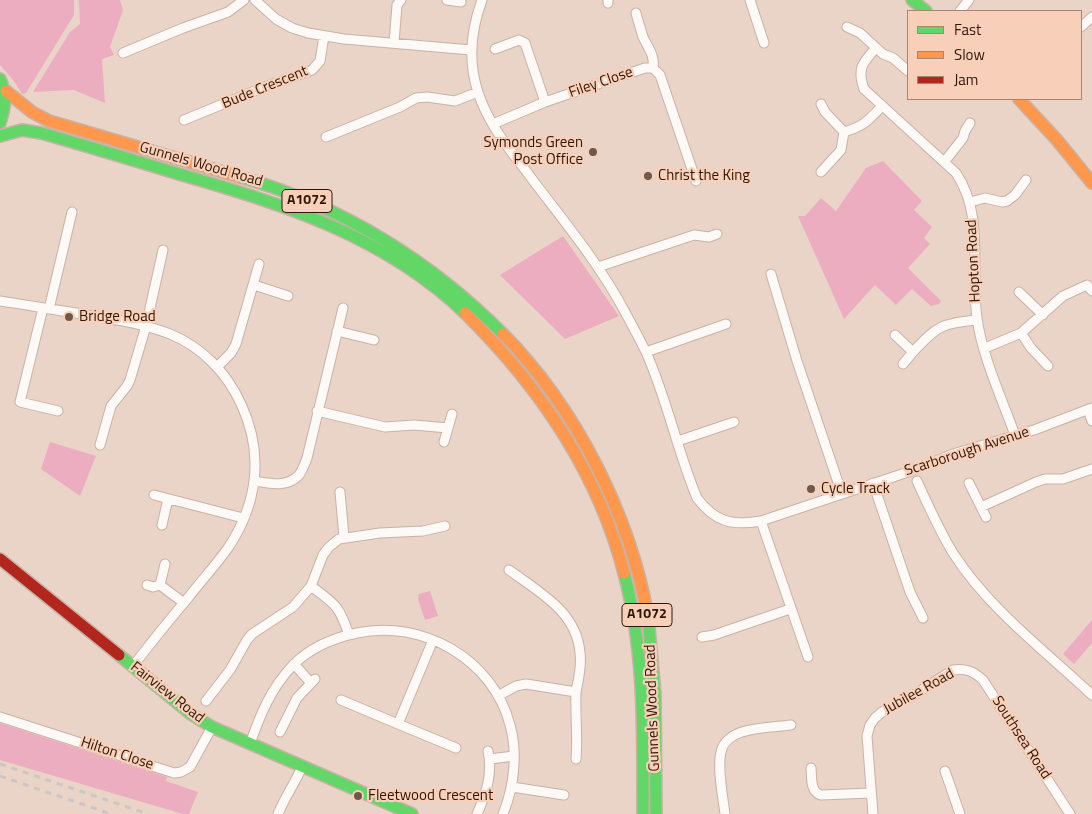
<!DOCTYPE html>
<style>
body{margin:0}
#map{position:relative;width:1092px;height:814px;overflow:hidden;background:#ead4c7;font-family:"Titillium Web",sans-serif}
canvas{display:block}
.legend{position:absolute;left:907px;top:10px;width:175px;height:90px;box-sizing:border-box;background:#f8d0b9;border:1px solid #a88672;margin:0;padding:6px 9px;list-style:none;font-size:15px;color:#2f1708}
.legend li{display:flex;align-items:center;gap:10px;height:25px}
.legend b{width:25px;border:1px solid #a88672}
</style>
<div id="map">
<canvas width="1092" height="814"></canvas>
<ul class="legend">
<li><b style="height:6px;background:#63d668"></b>Fast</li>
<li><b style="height:6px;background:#ff974d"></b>Slow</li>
<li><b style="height:6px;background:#b3261e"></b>Jam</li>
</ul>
</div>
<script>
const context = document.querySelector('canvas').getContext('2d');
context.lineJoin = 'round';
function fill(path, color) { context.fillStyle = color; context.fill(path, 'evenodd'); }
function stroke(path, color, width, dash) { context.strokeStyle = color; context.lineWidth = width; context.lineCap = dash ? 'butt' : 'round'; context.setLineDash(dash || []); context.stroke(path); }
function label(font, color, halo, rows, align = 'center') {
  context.font = font + ' "Titillium Web",sans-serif'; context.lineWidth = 4.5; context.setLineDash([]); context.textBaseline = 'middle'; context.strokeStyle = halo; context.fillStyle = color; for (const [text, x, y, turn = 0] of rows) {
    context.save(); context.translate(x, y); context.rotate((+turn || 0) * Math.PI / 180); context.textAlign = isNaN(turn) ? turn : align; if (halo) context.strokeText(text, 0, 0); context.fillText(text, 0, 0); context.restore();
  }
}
const green = new Path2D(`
 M0,0H74V15L26,93L22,94L14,81L0,65Z
 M79,0H120L123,10L110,47L114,55L102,59L105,103L74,90L33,92L70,32L80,24Z
 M883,161L922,201L914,210L932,227L924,238L930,244L908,268L941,301L939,304L931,306L912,289L896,305L875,285L844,319L798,216H805L821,198L836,211L866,168Z
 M563,236L619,316L565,339L500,275Z
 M50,442L96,456L80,496L41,469Z
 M430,591L438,616L425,620L418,599L419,594Z
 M1092,620V643L1074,664L1063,654Z
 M0,723L167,777L166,781L198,792L189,814H183L0,760Z`);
const street = new Path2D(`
 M255,0L276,19L292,28L308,33L344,39L471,50
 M447,0L461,2
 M482,0C471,30 468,62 478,92C488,124 510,150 529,175C562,219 599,263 625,312C632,325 639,338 646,352C667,399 677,450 697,498C715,522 732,526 761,521L911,471L953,454L1034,430L1092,408
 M608,0V3
 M750,0L764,43
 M960,11L969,0
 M636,13C638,21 641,30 643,37C648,48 655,55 653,68
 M847,27L860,33L883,54L893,58L908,71
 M1081,27L1092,17
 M394,43L397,5L401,0
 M876,48C862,63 857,69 864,89L956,173C985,216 970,269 977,318C982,356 1002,399 1015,435
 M495,49L519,40L525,43L545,102
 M123,53L183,28L228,12L244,0
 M821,104L825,112L844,132C864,126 868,121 882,106
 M184,120L262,88L312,70L320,61L324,36
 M493,124L545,102L645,68H653L660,75L696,181
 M326,137L400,107L416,98L427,97L455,101L478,92
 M945,161L963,138L965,131L970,123
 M821,172L841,150L844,132
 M970,202L985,198L1002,202L1007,201L1015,195L1026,180
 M598,267L694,235L709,237L717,234
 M771,274L797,361L842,494
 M254,285L288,296
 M1019,292L1043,315
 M0,301C27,305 55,310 82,314C112,319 142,323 170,334C202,347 227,373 241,404C264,453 258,503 228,548C216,565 201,581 188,598C169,620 151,643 133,666
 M43,308L20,402L58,411
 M49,309L72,212
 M337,331L374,340
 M1021,333L1031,348L1048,366
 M895,335L913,352C938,325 941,324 977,320
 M985,348L1021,333L1063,296L1087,285L1092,291
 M646,352L726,324
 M903,364L913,352
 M217,367L231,353L236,344L259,264
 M1088,410L1092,421
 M317,411L385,427L414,425L448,428L452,414
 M678,441L734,422
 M444,442L448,428
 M100,445L111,406L127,386L130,380L146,326L163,250
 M254,481C268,483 286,488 298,476C302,472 305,463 307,458L343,308
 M917,481C928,505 939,530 953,553C989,609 1044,650 1092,695
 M873,483L910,592L923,618
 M969,483L986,517
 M340,492L344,537
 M154,495L243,518
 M981,507L1036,482L1045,479H1063L1092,469
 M761,521L808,657
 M162,525L168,499
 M165,564L160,585L184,603
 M509,570C539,592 577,612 580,653C582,667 578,680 576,692
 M147,585L153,587L160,585
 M311,586L323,555L329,547L339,539L380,533L423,531L445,526
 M702,637L714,635L790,609
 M433,640L398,724L456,748
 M294,664L311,683
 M498,696L516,686L526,684L576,692C575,716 578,736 576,759
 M341,700L398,724
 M206,701L230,670L247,640L252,634L293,607L311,586C335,604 339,605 349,635
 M0,717L174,773L181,772L190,767L212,727
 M280,732L297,698L315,679
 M250,744C260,715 271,688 293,665C310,648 333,638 357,633C422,619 493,659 510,725C518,753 514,787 503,814
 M490,759L514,756
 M811,768C812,778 810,792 821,795L871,793
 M945,771L960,814
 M512,787L564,795
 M278,814C285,797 295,783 302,767
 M477,814C486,794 493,774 488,751
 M725,814C723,798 717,767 721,752C723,742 732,735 742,732C757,727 775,727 791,725
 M873,814L867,736L870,725L875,718L882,712L914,695L953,670C966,668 973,671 983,680L1070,814`);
const fast = new Path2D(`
 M912,0L926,11
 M0,79C7,95 5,107 0,123
 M0,136L22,130L41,133C87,146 133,160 179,174C283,204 385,236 465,313
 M240,177C340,205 431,261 503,334
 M624,573C645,652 643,732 643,814
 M648,617L655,695L656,814
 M119,655L191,714L212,727L412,814`);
const slow = new Path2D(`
 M6,91L32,112L49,121L240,177
 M1019,99L1057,140L1092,183
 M465,313C538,385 598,472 624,573
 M503,334C576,408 630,515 648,617`);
const jam = new Path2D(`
 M0,559L119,655`);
const rail = new Path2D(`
 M0,764L148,814
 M0,776L111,814`);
const markers = [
 [593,152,5,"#70594b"],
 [648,176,5,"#70594b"],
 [69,317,5,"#70594b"],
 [811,489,5,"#70594b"],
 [358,796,5,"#70594b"]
];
const shields = [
 [307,201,50],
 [647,615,50]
];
const shieldNames = [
 ["A1072",307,201],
 ["A1072",647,615]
];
const streetNames = [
 ["Filey Close",601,83,-19],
 ["Bude Crescent",265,88,-22],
 ["Gunnels Wood Road",201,165,16],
 ["Hopton Road",974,261,-93],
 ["Scarborough Avenue",967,452,-18],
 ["Jubilee Road",919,692,-29],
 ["Fairview Road",167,693,38],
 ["Gunnels Wood Road",653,708,-92],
 ["Southsea Road",1021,738,57],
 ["Hilton Close",117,754,18]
];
const poiNames = [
 ["Symonds Green",583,143,"right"],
 ["Post Office",583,160,"right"],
 ["Christ the King",658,176],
 ["Bridge Road",79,317],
 ["Cycle Track",821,489],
 ["Fleetwood Crescent",368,796]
];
fill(green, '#edadc0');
stroke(street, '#c8b2a5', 11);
stroke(fast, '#c8b2a5', 14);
stroke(slow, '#c8b2a5', 14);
stroke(jam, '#c8b2a5', 14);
stroke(street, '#fcf9f7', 9);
stroke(fast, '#63d668', 11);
stroke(slow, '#ff974d', 11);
stroke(jam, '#b3261e', 11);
stroke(rail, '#cdc6c2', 3, [6, 6]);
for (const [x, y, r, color] of markers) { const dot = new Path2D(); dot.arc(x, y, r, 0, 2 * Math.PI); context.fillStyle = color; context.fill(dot); stroke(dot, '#f8d0b9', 2); }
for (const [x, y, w] of shields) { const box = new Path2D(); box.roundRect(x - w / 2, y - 11.5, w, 23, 4); context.fillStyle = '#f8d0b9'; context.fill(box); stroke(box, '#2f1708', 1); }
label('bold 14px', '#2f1708', null, shieldNames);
label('15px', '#2f1708', '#f8d0b9', streetNames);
label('15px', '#2f1708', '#f8d0b9', poiNames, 'left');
</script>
